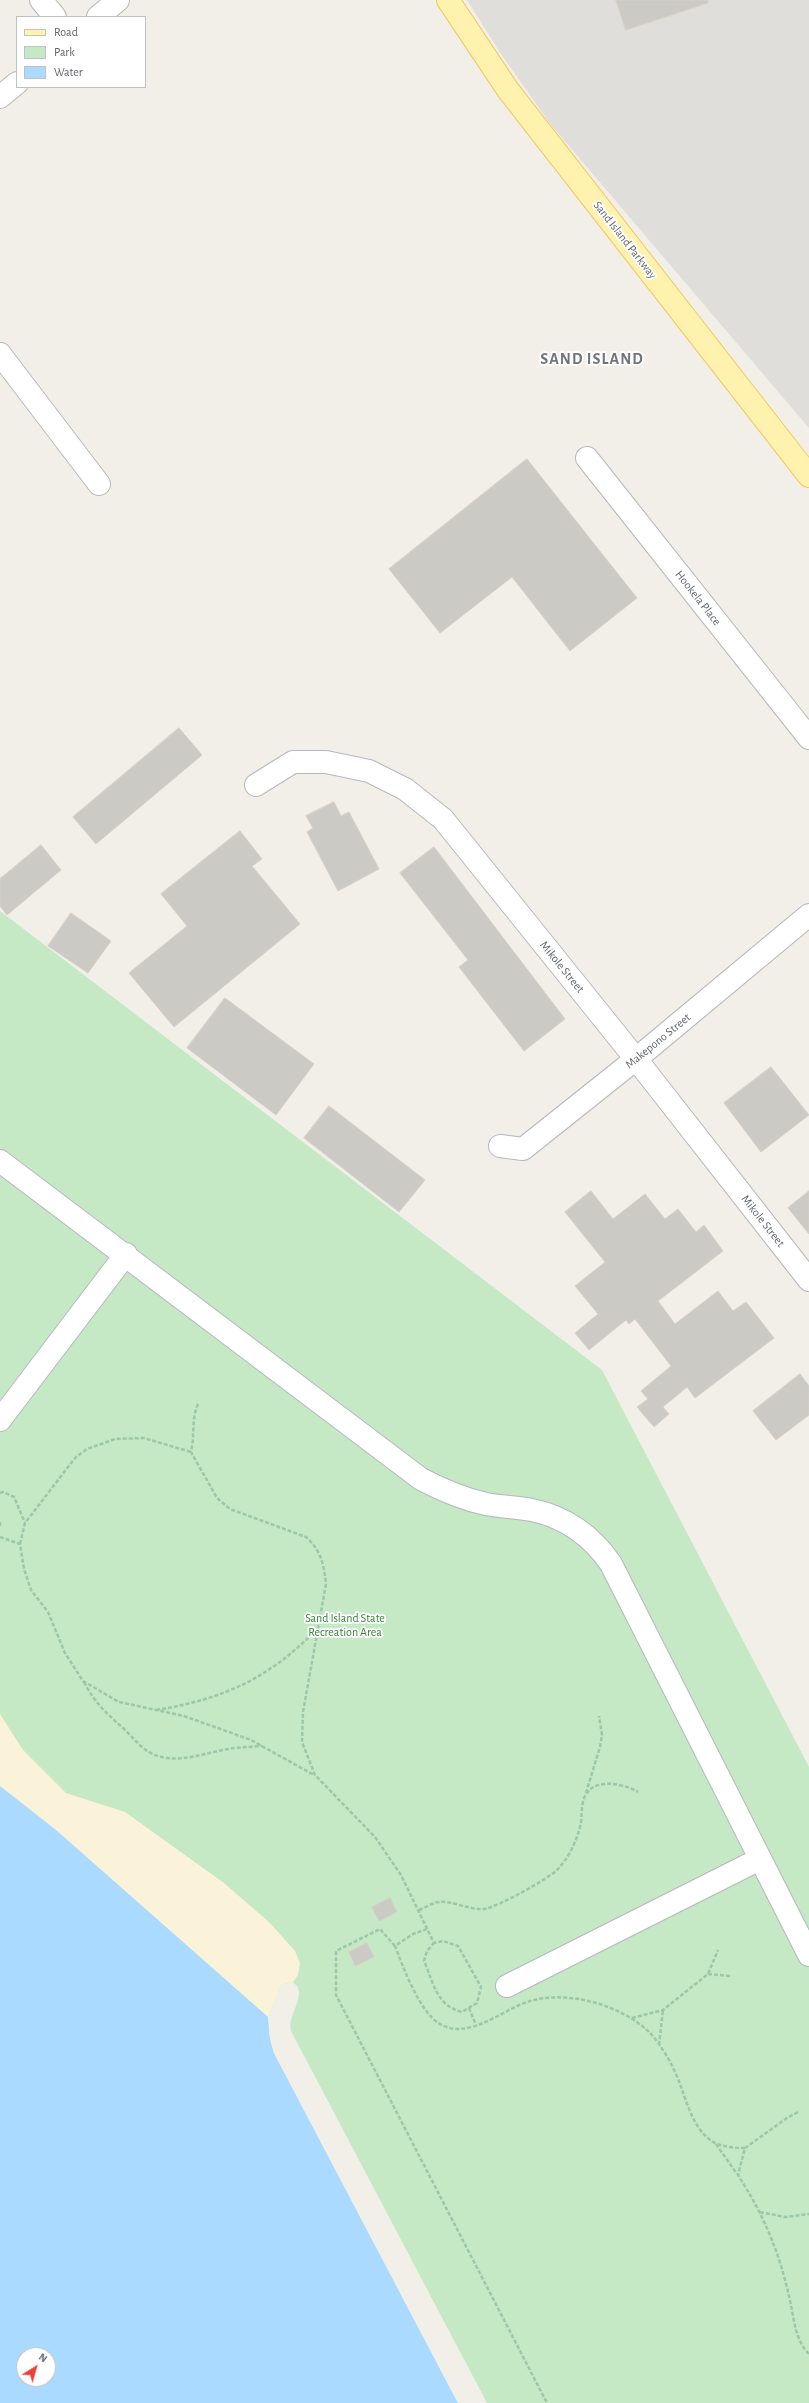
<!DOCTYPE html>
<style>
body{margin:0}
#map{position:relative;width:809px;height:2403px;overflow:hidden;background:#f1efe8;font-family:"Alegreya Sans",sans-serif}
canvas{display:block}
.legend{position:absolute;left:16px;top:16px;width:130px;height:72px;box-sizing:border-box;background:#fff;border:1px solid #bfc1c3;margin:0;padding:5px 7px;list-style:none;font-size:12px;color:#5f6368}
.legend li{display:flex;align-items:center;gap:8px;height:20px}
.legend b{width:20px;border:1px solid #bfc1c3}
.north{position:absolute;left:16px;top:2347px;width:40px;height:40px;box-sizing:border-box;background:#fff;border:1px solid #bfc1c3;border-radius:50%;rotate:37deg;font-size:11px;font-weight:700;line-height:16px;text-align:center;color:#5f6368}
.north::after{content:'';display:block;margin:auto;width:14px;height:18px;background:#ea4335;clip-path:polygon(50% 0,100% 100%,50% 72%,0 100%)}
</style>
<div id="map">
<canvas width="809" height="2403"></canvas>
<ul class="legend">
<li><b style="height:5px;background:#fff2af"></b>Road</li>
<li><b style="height:11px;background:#c5e8c5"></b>Park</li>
<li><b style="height:11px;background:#aadaff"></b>Water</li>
</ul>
<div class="north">N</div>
</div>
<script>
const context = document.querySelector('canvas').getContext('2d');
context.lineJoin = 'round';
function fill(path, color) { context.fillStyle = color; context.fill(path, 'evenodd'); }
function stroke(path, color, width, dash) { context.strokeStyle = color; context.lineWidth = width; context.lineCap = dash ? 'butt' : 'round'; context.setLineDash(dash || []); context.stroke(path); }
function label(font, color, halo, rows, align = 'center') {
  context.font = font + ' "Alegreya Sans",sans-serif'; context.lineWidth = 3.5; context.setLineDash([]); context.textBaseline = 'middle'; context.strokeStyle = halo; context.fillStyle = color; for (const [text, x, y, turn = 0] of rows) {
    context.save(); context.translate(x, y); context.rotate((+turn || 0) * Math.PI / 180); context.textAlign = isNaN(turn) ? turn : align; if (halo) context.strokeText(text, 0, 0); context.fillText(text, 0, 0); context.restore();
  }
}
const industrial = new Path2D(`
 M467,0H809V428L551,125L501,54Z`);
const green = new Path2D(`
 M0,911L602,1370L809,1767V2403H487L291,2031C287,2016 303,2002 298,1987L293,1982L281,1985L268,2017L56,1830L0,1786Z`);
const sand = new Path2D(`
 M0,1714L23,1750L66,1793L125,1812L224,1883L270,1923L295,1951L300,1963L298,1975L293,1982L281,1985L268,2017L56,1830L0,1786Z`);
const water = new Path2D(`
 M0,1786L56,1830L268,2017L270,2039L274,2053L458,2403H0ZM24,2355H48V2379H24Z`);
const pier = new Path2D(`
 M268,2015L272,2039L276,2052L460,2403H458L274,2053L270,2039Z`);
const building = new Path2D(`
 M616,0H708V3L626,30Z
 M527,459L637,598L570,651L512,577L440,633L389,569Z
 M179,728L202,755L96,844L73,817Z
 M334,802L341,816L349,812L379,869L338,891L307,832L313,828L306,816Z
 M240,831L262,859L252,866L300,924L174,1027L129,973L187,926L161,894Z
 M41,845L61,870L7,915L0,906V879Z
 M434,847L565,1019L524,1051L459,967L468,960L400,873Z
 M71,913L111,941L88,973L48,946Z
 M225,998L314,1064L276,1115L187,1048Z
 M771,1067L809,1115L761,1152L724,1103Z
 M329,1106L425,1180L399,1212L304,1138Z
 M591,1191L613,1219L645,1194L665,1219L678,1209L696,1232L704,1225L723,1251L658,1301L675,1324L718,1291L733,1311L746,1302L774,1338L695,1398L687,1387L663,1407L669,1414L654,1427L637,1407L648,1399L641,1391L671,1366L635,1319L629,1324L626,1320L589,1350L575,1333L598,1314L575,1286L605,1262L565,1212Z
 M809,1191V1234L788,1208Z
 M800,1374L809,1386V1415L776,1440L753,1411Z
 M390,1898L397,1912L379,1921L372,1907Z
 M367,1943L374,1957L355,1966L349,1952Z`);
const path = new Path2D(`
 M198,1404C191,1420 195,1436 191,1452L217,1498L230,1509L306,1537C321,1550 324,1565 326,1584L303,1712L302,1742L315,1775L375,1837L401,1875L434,1943L443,1941L458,1946L481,1987L477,2003L462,2012C436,2005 434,1984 424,1961L427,1951L434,1943
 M0,1493L3,1492L14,1497L25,1523
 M0,1522V1528
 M0,1537L20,1544L24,1569L31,1590L48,1612L65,1653L83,1681L119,1702L184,1716L251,1740L314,1775
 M20,1544L25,1523L75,1458L87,1449L115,1439L144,1438L191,1452
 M84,1682C94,1702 107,1714 123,1728C133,1737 141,1749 153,1754C178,1765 203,1753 228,1749C239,1747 250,1747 262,1746
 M156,1710C224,1699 270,1678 318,1628
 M586,1793L600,1747L602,1735L599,1716
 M419,1910C425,1908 433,1902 439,1902C450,1900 469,1910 484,1909C496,1908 550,1878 558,1869C570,1856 577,1840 581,1823C582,1814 581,1800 587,1793C597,1778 625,1784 638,1792
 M427,1929L413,1934L395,1946C403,1967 420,2013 440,2024C469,2041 503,2009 530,2001C568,1990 621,2005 649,2032C662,2045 675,2069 681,2087C688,2106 695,2132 715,2143C724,2147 735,2148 745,2148L738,2175C752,2197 764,2219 773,2243C780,2260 785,2279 789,2296C794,2316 794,2339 809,2354
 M395,1946L380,1929L336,1951V1995L547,2403
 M708,1974L730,1976
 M469,2008L476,2025
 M632,2018L663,2010L708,1974L718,1950
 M659,2045L663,2010
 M716,2144L737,2174
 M745,2148L787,2118L798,2112
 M760,2212L785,2217L809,2214`);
const minor = new Path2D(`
 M41,0L55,17
 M98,17L118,0
 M0,97L17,83
 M0,354L99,484
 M587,458L809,738
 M256,785L293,762H326L369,771L405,789L443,819L636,1059L809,1280
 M500,1146L523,1149L636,1059L809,915
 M0,1161L421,1479C442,1490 463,1499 486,1504C501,1507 517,1507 532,1510C565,1517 592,1536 611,1564L809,1955
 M0,1420L126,1254
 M507,1986L760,1859`);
const major = new Path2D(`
 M448,0L508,90L809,476`);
const streetNames = [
 ["Sand Island Parkway",625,240,52],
 ["Hookela Place",698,598,52],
 ["Mikole Street",562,967,51],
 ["Makepono Street",658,1041,-39],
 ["Mikole Street",763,1221,52]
];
const parkNames = [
 ["Sand Island State",345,1618],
 ["Recreation Area",345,1632]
];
const districtNames = [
 ["SAND ISLAND",592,359]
];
fill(industrial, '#e0deda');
fill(green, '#c5e8c5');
fill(sand, '#fbf3d9');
fill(water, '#aadaff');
fill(pier, '#f1efe8');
fill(building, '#cccac5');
stroke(building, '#d6d1c6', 1);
stroke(minor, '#b5b8bc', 24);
stroke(major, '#f2c960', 24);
stroke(path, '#9cc7a9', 2.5, [4, 2]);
stroke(minor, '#fff', 22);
stroke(major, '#fff2af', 22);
label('12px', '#5f6368', '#fff', streetNames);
label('12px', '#348238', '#fff', parkNames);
context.letterSpacing = '1px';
label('bold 16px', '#70757a', '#fff', districtNames);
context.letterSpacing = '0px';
</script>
